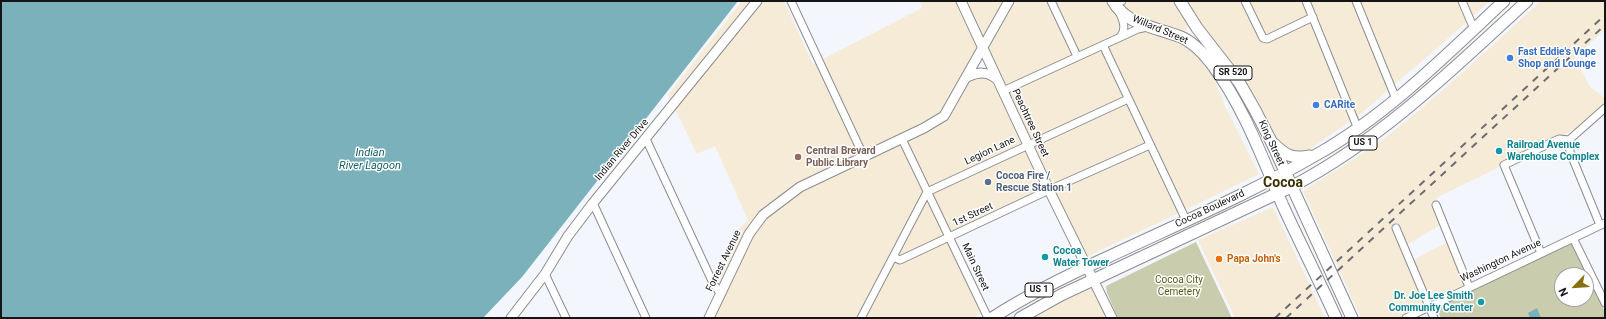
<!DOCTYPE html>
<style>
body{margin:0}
#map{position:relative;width:1606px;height:319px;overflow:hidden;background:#f3f6fc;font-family:Roboto,sans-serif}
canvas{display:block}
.frame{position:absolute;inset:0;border:2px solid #151518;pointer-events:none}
.north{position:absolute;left:1554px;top:267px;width:40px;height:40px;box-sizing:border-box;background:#fff;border:1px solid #a1a1a3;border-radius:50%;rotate:245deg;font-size:11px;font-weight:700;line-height:16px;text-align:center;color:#151518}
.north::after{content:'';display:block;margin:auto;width:14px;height:18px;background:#877010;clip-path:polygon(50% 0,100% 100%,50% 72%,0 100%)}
</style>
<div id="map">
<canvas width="1606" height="319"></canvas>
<div class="frame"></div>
<div class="north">N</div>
</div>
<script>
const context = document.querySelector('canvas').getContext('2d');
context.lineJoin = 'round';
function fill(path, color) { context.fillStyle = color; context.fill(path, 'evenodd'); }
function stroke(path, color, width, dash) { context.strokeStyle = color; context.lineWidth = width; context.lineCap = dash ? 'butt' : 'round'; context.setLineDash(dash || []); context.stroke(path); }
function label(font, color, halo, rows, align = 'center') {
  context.font = font + ' Roboto,sans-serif'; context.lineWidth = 3; context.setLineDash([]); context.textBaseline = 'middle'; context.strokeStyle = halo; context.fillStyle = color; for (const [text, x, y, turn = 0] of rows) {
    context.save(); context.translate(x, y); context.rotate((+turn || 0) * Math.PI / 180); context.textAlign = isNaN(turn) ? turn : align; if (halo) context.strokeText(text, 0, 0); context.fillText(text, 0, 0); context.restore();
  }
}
const commercial = new Path2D(`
 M742,1H753L672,102L668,95Z
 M761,1H784L813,64L816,63L859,155L777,200L720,286L718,284L732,252L738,229L748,220L715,146L697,154L675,109Z
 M920,1H957L979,48L941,114L929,122L866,152L823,59L922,8Z
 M965,1H1005L984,40Z
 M1013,1H1047L1072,55L1005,87L987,47Z
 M1055,1H1109L1120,23L1119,33L1079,52Z
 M1132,1H1176L1190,25L1187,27L1185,35L1137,19L1121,5Z
 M1184,1H1241L1259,40L1266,42L1311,22L1350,121L1303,154L1298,155L1277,143L1260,105L1241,75L1199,20L1196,21Z
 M1249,1H1302L1308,16L1265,35Z
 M1310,1H1352L1388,90L1357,117Z
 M1360,1H1458L1467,22L1394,85Z
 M1466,1H1490L1473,16Z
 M1541,1H1605V29L1575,58L1590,87L1605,98V103L1578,127L1563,136H1558L1500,163L1501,166L1436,198L1437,201L1432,204L1440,225L1407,245L1398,223L1392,226L1424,306L1398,318H1361L1303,191L1373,147L1404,123L1453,81Z
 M1148,30L1163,35L1193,49L1209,66L1225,106L1259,174L1185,210L1108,46Z
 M1101,49L1124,98L1030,140L1008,93Z
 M978,75L995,81L1024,143L928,188L907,140L932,128L970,79Z
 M1126,104L1145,144L1051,186L1033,145Z
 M900,143L923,193L857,318H713L752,235L765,217L801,190Z
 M1026,149L1045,189L951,233L931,194Z
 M1148,150L1179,213L1086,257L1054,191Z
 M926,200L945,236L900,257L897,255Z
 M1273,207L1325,318H1235L1198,240Z
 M948,242L982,313L973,318H867L866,316L894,262L902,263Z
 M1447,242L1464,285L1431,302L1413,260Z
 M1093,288L1108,318H1032L1046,309Z`);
const green = new Path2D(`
 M1196,242L1232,318H1118L1107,293L1106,286Z
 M1571,243L1605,312V318H1441L1436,308ZM1562,275H1586V299H1562Z`);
const water = new Path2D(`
 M1,1H738L522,277L483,318H1Z
 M1537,308L1541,318H1530L1528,313Z`);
const minor = new Path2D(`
 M791,1L864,157
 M1051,1L1077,56
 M1245,1L1263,38L1267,39L1313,17
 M1306,1L1358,129
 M1356,1L1396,99
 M1462,1L1474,29
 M1120,37C1129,28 1120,13 1115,4L1122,1
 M1103,45L1186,220
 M1003,91L1138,29L1147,27
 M646,139L713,283L720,293
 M902,139L988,318
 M1569,140L1570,152L1600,225
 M593,203L646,318
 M1436,205L1469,287
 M1396,228L1434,318
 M1573,238L1605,303
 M1541,253L1504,165L1559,139L1569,140L1605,108
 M893,257L900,260L1049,190L1150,145
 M545,274L566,318
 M861,318L927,192L1128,99
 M1406,318L1605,223`);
const tertiary = new Path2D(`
 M961,1L1049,190L1112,318
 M967,77C979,72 986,71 997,79
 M511,318L545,274L568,236L593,203L757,1
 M709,318L749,234L763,215L800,187L924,128L944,116L1009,1`);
const primary = new Path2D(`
 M1113,1C1127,26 1157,27 1181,37C1193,42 1203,53 1211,63C1243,105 1262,157 1283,206C1300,243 1319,280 1336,318
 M1180,1L1197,28L1239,82L1255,110L1272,143L1352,318
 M1274,144C1286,156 1293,159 1310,156
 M992,318C1029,294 1068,275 1108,257C1178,224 1249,194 1316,155C1387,115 1445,56 1504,1
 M1020,318L1061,295L1291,187C1381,140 1453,69 1527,1`);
const rail = new Path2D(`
 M1275,318L1605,15
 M1286,318L1605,25`);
const markers = [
 [1510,58,4,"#3f7fe0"],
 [1316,105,4,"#3f7fe0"],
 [1499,151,4,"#0f9aa8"],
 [798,157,4,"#8d6e63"],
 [988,182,4,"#5c6f8a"],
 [1045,257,4,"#0f9aa8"],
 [1219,259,4,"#e8710a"],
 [1481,302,4,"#0f9aa8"]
];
const shields = [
 [1233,73,38],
 [1363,143,28],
 [1039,290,28]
];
const shieldNames = [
 ["SR 520",1233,73],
 ["US 1",1363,143],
 ["US 1",1039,290]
];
const streetNames = [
 ["Willard Street",1160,30,23],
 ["Peachtree Street",1030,123,65],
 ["King Street",1271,143,65],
 ["Indian River Drive",622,150,-50],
 ["Legion Lane",990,151,-25],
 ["Cocoa Boulevard",1210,209,-25],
 ["1st Street",973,215,-25],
 ["Forrest Avenue",724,261,-64],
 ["Washington Avenue",1501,261,-25],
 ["Main Street",975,267,65]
];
const shopNames = [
 ["Fast Eddie's Vape",1518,52],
 ["Shop and Lounge",1518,64],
 ["CARite",1324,105]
];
const cultureNames = [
 ["Railroad Avenue",1507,145],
 ["Warehouse Complex",1507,157],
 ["Cocoa",1053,251],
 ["Water Tower",1053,263],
 ["Dr. Joe Lee Smith",1473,296,"right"],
 ["Community Center",1473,308,"right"]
];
const educationNames = [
 ["Central Brevard",806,151],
 ["Public Library",806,163]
];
const serviceNames = [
 ["Cocoa Fire /",996,176],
 ["Rescue Station 1",996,188]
];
const foodNames = [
 ["Papa John's",1227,259]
];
const parkNames = [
 ["Cocoa City",1179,280],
 ["Cemetery",1179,292]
];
const waterNames = [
 ["Indian",370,153],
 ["River Lagoon",370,166]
];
const districtNames = [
 ["Cocoa",1283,183]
];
fill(commercial, '#f6ebd6');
fill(green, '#c9cdad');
fill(water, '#7ab1ba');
stroke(minor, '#8b8d93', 9);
stroke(tertiary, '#8b8d93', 11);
stroke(primary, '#8b8d93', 13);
stroke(minor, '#fff', 7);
stroke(tertiary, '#fff', 9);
stroke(primary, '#fff', 11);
stroke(rail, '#6c6d72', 2, [7, 7]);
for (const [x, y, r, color] of markers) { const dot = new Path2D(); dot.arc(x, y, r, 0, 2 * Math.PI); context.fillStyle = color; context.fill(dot); stroke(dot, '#fff', 1.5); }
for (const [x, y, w] of shields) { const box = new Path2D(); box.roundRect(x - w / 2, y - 7, w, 14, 3); context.fillStyle = '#fff'; context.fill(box); stroke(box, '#151518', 1); }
label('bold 9px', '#151518', null, shieldNames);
label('10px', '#151518', '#fff', streetNames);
label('bold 10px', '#366cbe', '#fff', shopNames, 'left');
label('bold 10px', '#0d838f', '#fff', cultureNames, 'left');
label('bold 10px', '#785e54', '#fff', educationNames, 'left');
label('bold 10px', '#4e5e75', '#fff', serviceNames, 'left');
label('bold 10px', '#c56008', '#fff', foodNames, 'left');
label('10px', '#585c19', '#fff', parkNames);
label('italic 11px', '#135e68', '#fff', waterNames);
label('bold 14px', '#3b3004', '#fff', districtNames);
</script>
